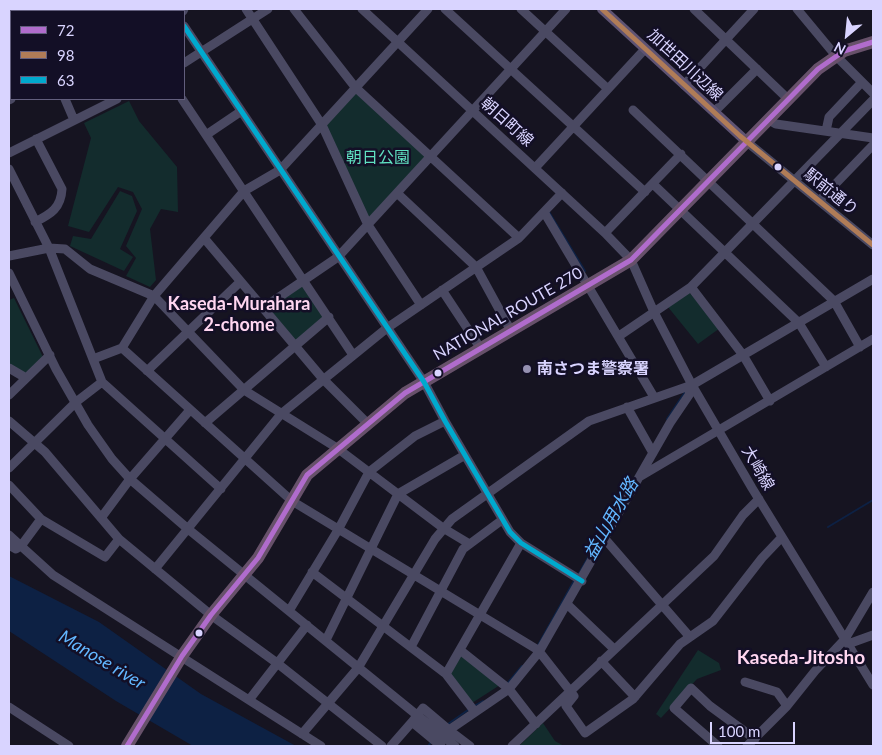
<!DOCTYPE html>
<meta charset="utf-8">
<style>
body{margin:0}
#map{position:relative;width:882px;height:755px;overflow:hidden;background:#161421;font-family:Lato,sans-serif}
canvas{display:block}
.frame{position:absolute;inset:0;border:10px solid #d9d4ff;pointer-events:none}
.legend{position:absolute;left:10px;top:10px;width:175px;height:90px;box-sizing:border-box;background:#130f26;border:1px solid #625e7d;margin:0;padding:6px 9px;list-style:none;font-size:15px;color:#d9d4ff}
.legend li{display:flex;align-items:center;gap:10px;height:25px}
.legend b{width:25px;border:1px solid #625e7d}
.north{position:absolute;left:822px;top:10px;width:50px;height:50px;-webkit-text-stroke:4px #130f26;paint-order:stroke;rotate:208deg;font-size:14px;font-weight:700;line-height:20px;text-align:center;color:#d9d4ff}
.north::after{content:'';display:block;margin:auto;width:18px;height:22px;background:#d9d4ff;clip-path:polygon(50% 0,100% 100%,50% 72%,0 100%)}
.scale{position:absolute;left:710px;top:722px;width:85px;height:22px;box-sizing:border-box;border:2px solid #d9d4ff;border-top:0;padding-left:6px;font-size:15px;line-height:18px;white-space:nowrap;color:#d9d4ff;-webkit-text-stroke:4px #130f26;paint-order:stroke}
</style>
<div id="map">
<canvas width="882" height="755"></canvas>
<div class="frame"></div>
<ul class="legend">
<li><b style="height:6px;background:#b06ccc"></b>72</li>
<li><b style="height:6px;background:#b07c57"></b>98</li>
<li><b style="height:6px;background:#00a9ce"></b>63</li>
</ul>
<div class="north">N</div>
<div class="scale">100 m</div>
</div>
<script>
const context = document.querySelector('canvas').getContext('2d');
context.lineJoin = 'round';
function fill(path, color) { context.fillStyle = color; context.fill(path, 'evenodd'); }
function stroke(path, color, width, dash) { context.strokeStyle = color; context.lineWidth = width; context.lineCap = dash ? 'butt' : 'round'; context.setLineDash(dash || []); context.stroke(path); }
function label(font, color, halo, rows, align = 'center') {
  context.font = font + ' Lato,"Noto Sans JP",sans-serif'; context.lineWidth = 5; context.setLineDash([]); context.textBaseline = 'middle'; context.strokeStyle = halo; context.fillStyle = color; for (const [text, x, y, turn = 0] of rows) {
    context.save(); context.translate(x, y); context.rotate((+turn || 0) * Math.PI / 180); context.textAlign = isNaN(turn) ? turn : align; if (halo) context.strokeText(text, 0, 0); context.fillText(text, 0, 0); context.restore();
  }
}
const green = new Path2D(`
 M356,91L427,156L369,220L326,128L327,124Z
 M129,101L139,121L177,167L178,212L161,209L150,229L156,280L150,287L126,276L136,258L126,246L142,209L133,192L118,187L89,232L68,226L91,138L84,123Z
 M120,191L132,196L137,211L120,249L133,257L124,271L70,246L73,236L91,239Z
 M303,285L324,317L295,342L268,308Z
 M689,292L720,328L698,344L668,307Z
 M14,298L43,357L24,375L9,365V300Z
 M698,650L719,663L721,670L697,679L661,718L656,714Z
 M460,655L500,685L472,703L449,674Z
 M543,723L555,741L564,746H519Z`);
const water = new Path2D(`
 M9,576L99,622L201,694L296,746H193L116,701L9,631Z`);
const stream = new Path2D(`
 M549,212L585,271
 M667,419L685,392
 M828,527L873,500
 M578,575L625,493
 M537,647L575,579
 M507,684L522,666
 M474,706L483,701
 M448,724L468,710
 M428,746L431,742`);
const minor = new Path2D(`
 M13,9L14,11
 M172,9L173,11
 M246,9L322,125L368,225L421,305
 M294,9L355,87L519,238
 M362,9L605,233L631,260L654,312L692,385L752,488L873,685
 M445,9L645,192
 M521,9L608,89
 M694,9L788,99
 M797,9L836,56L873,93
 M183,11L184,9
 M184,26L424,382L445,421L510,532L521,543L582,581
 M184,63L268,9
 M9,82L11,87
 M684,85L754,9
 M65,99L74,120
 M182,99L353,355
 M9,100L11,99
 M633,110L834,301L860,347
 M714,112L757,69
 M769,120L776,124L873,138
 M826,131L829,117L862,82
 M206,135L240,112
 M747,142L873,245
 M9,153L117,99
 M535,168L645,49
 M9,169L49,248L102,382L221,489
 M653,184L799,323L826,367
 M397,193L476,267L511,331
 M819,201L873,145
 M544,212L654,397
 M35,222C51,214 61,208 62,189L36,139
 M605,233L681,154
 M204,238L323,379L367,423
 M9,256L49,248L65,249L90,269L154,296L244,390L337,448L443,528L468,543
 M9,273L56,369L88,425L112,459L130,479L188,529L455,746
 M691,287L743,355L770,401
 M442,290L481,349
 M263,308L338,257L566,9
 M619,336L691,287L873,100
 M122,348L292,501L538,650L574,696L566,706L585,733L633,699L680,644L713,621L762,558L782,537
 M93,359L122,348L154,296L244,191L280,170L428,9
 M9,368L26,378
 M147,371L240,282
 M9,395L50,355
 M627,407L653,453
 M9,421L45,452L119,539L211,615L277,663L382,746
 M205,423L329,317
 M9,468L76,402L102,382
 M641,476L873,339
 M9,485L41,519L105,557L119,539
 M101,518L130,479L190,410
 M9,535L21,546L41,519
 M605,539L689,636
 M9,545L16,549L21,546L53,575L321,746
 M155,569L281,414L387,328L519,238L562,193
 M312,572L446,674L475,712
 M568,605L614,649
 M289,611L338,530L369,472L415,436L445,421
 M326,640L398,494L465,455
 M848,644L873,635
 M411,647L463,549L502,520
 M460,650L509,689L536,724
 M601,661L635,697
 M446,674L521,543
 M745,682L777,692L787,706
 M249,700L307,625
 M9,707L69,746
 M449,730L470,746
 M302,734L358,668L435,539L452,519L589,421L692,385L873,279
 M391,746L412,722
 M441,746L412,722L423,708L449,730L509,689L539,652L670,423L689,395L692,385
 M512,746L714,556L743,515L759,499
 M718,746L674,708L691,688L710,706L755,739
 M747,746L787,706L815,671L845,639L873,592`);
const major = new Path2D(`
 M602,9L747,142`);
const highway = new Path2D(`
 M127,746L182,656L211,615L258,558L307,475L405,393L631,260L818,69L844,51L873,42`);
const bus1 = new Path2D(`
 M127,746L182,656L211,615L258,558L307,475L405,393L631,260L818,69L844,51L873,42`);
const bus2 = new Path2D(`
 M602,9L740,136L873,245`);
const bus3 = new Path2D(`
 M184,26L424,382L445,421L510,532L521,543L582,581`);
const markers = [
 [778,167,4.5,"#d9d4ff"],
 [527,369,5,"#9591b1"],
 [438,373,4.5,"#d9d4ff"],
 [199,633,4.5,"#d9d4ff"]
];
const streetNames = [
 ["加世田川辺線",685,65,43],
 ["朝日町線",507,122,42],
 ["駅前通り",831,192,39],
 ["NATIONAL ROUTE 270",508,314,-30],
 ["大崎線",758,468,60]
];
const parkNames = [
 ["朝日公園",378,158]
];
const poiNames = [
 ["南さつま警察署",537,369]
];
const neighbourhoodNames = [
 ["Kaseda-Murahara",239,304],
 ["2-chome",239,325]
];
const waterNames = [
 ["益山用水路",611,519,-60],
 ["Manose river",102,660,31]
];
const quarterNames = [
 ["Kaseda-Jitosho",801,658]
];
fill(green, '#132c2d');
fill(water, '#0d2144');
stroke(stream, '#0d2144', 2);
stroke(minor, '#4a4962', 9);
stroke(major, '#5e5373', 10);
stroke(highway, '#67516a', 12);
stroke(bus1, '#b06ccc', 5);
stroke(bus2, '#b07c57', 5);
stroke(bus3, '#00a9ce', 5);
for (const [x, y, r, color] of markers) { const dot = new Path2D(); dot.arc(x, y, r, 0, 2 * Math.PI); context.fillStyle = color; context.fill(dot); stroke(dot, '#130f26', 2); }
label('16px', '#d9d4ff', '#130f26', streetNames);
label('16px', '#5fe0c0', '#130f26', parkNames);
label('bold 16px', '#d9d4ff', '#130f26', poiNames, 'left');
label('bold 18px', '#ffd6f0', '#130f26', neighbourhoodNames);
label('italic 18px', '#62b6ff', '#130f26', waterNames);
label('bold 19px', '#ffd6f0', '#130f26', quarterNames);
</script>
